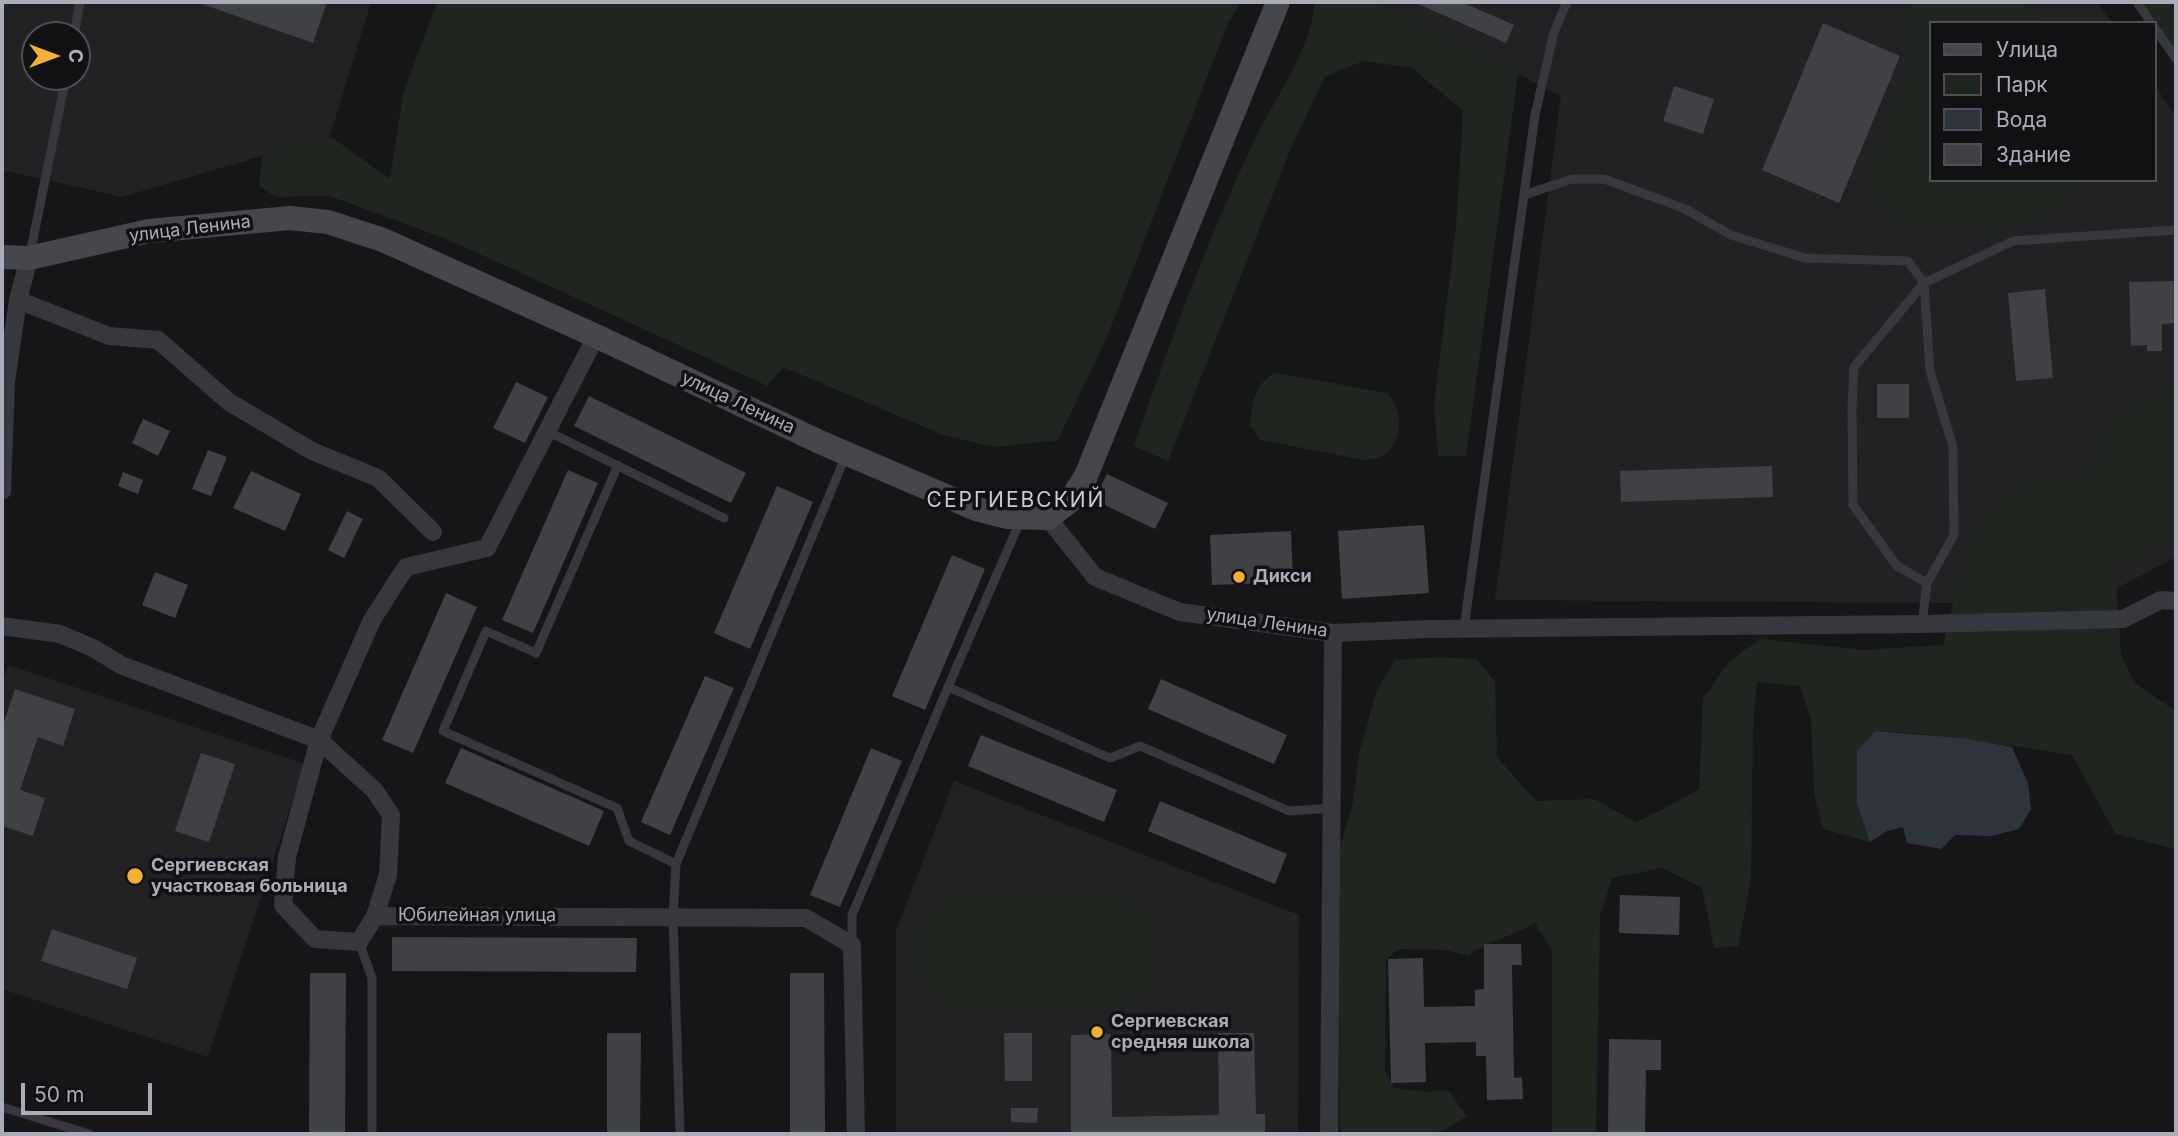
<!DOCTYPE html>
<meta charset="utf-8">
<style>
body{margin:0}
#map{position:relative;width:2178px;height:1136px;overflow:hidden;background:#161618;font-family:Inter,sans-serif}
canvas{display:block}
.frame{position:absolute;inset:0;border:4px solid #a8adb8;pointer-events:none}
.legend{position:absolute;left:1929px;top:21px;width:228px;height:161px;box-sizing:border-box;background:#111113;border:2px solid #4d4f55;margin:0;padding:9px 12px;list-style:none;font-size:21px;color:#a8adb8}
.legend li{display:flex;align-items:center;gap:14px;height:35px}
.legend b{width:35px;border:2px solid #4d4f55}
.north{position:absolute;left:21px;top:21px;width:70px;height:70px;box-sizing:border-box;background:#111113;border:2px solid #4d4f55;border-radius:50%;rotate:90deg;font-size:19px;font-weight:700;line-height:28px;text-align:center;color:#a8adb8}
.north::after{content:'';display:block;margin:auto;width:24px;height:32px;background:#f2b134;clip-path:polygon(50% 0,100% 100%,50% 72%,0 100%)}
.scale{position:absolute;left:21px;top:1083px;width:131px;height:32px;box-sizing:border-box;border:4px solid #a8adb8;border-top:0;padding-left:9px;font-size:21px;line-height:24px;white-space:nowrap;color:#a8adb8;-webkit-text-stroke:5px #111113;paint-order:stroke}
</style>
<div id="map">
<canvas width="2178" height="1136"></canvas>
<div class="frame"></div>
<ul class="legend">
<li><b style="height:9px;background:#45474d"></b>Улица</li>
<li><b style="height:19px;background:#1e261f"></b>Парк</li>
<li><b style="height:19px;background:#2c353c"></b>Вода</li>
<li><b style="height:19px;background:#404145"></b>Здание</li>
</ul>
<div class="north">С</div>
<div class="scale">50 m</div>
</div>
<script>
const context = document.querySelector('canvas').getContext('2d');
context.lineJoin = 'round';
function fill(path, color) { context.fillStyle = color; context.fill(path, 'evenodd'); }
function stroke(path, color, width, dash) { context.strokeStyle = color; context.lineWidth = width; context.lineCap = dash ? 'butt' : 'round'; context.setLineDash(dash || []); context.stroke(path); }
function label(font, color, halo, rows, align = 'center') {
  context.font = font + ' Inter,sans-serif'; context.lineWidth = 7; context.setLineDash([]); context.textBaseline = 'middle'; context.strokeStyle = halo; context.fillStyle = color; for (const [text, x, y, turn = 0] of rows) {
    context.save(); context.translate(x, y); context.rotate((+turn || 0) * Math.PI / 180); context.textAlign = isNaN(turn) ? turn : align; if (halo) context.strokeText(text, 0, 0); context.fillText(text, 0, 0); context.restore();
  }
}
const built = new Path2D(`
 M2,2H371L330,136L122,197L2,170ZM35,35H77V77H35Z
 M1377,2H2096L2113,23H1931V180H2155V85L2176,117V557L2087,604L1495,600L1561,96Z
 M8,665L305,764L208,1057L2,989V684Z
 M954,781L1299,915L1298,1134H896V931Z`);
const green = new Path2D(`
 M437,2H1241L1228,23L1107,337L1058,440L995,447L943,435L783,367L768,386L449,240L330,196L275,197L259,185L262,156L330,136L390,179L403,94Z
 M1315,2H1377L1518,74L1466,456H1438L1434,404L1456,227L1463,111L1412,68L1364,61L1325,76L1291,148L1168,461L1134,446C1169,344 1207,241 1253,143C1275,97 1310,53 1315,2Z
 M1910,2H2027L2029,9L2047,23H1931V180H2085L2054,211L1994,232L1932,226L1888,218L1868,175L1887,120L1913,69Z
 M2137,2H2176V59L2155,28V23Z
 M2176,361V540L2115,565L2121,655L2134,682L2171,708L2176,709V850L2115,833L2072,755C2006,746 1941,733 1875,731L1857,804L1870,842L1823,829L1814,793L1811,719L1800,686L1757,682L1753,724L1751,879L1738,946L1714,948L1702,888L1662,868L1612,878L1600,916L1596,1134H1552V951L1535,923C1513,936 1489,941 1468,956L1447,950L1399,949L1386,960L1385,1070L1394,1088L1427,1092L1448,1090L1467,1116L1448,1128L1431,1134H1344L1339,1127L1340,847L1353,802L1359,754L1376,692L1395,660L1436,657L1477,659L1495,682L1497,757L1536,801L1594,799L1636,822L1664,809L1699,789L1703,698L1729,662L1760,639L1863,650L1943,645L1964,557L2004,490L2103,466L2099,429L2126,407L2167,401Z
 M1276,373L1387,393C1409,415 1401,460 1365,460L1260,440L1250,425C1252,403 1255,382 1276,373Z
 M974,893C1004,893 1034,893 1064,893C1083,893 1105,890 1123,897C1169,916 1170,989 1122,1006C1104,1012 1083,1010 1064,1010C1035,1010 978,1015 952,1005C915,990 903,935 935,908C947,899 959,896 974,893Z`);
const water = new Path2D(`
 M1875,731L1962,738L2012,747L2028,783L2031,809L2019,829L1991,836L1955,835L1941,849L1907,843L1903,827L1887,831L1870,842L1857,804V752Z`);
const building = new Path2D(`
 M202,2H327L313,43L202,4Z
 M1414,2H1462L1514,25L1506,43Z
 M1823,23L1900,56L1839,203L1762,170Z
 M1674,86L1714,99L1703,134L1663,121Z
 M2174,281V323L2162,324V351H2147V345L2131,346L2129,282Z
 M2045,289L2053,378L2016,381L2008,293Z
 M516,382L548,397L525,443L493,428Z
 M1877,384H1909V418H1877Z
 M589,396L746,473L731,503L574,426Z
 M143,419L170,431L158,456L132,443Z
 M208,450L227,457L211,496L192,489Z
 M1772,466L1773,497L1621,502L1620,471Z
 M568,470L598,483L533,633L502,620Z
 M251,471L301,494L285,531L233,508Z
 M123,472L143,480L138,494L118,486Z
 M1107,474L1168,503L1155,529L1094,500Z
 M777,486L813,502L750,649L714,633Z
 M347,511L363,519L344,558L328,550Z
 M1424,525L1429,593L1342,599L1338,531Z
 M1291,531L1293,582L1212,585L1210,535Z
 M952,555L985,569L925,710L892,696Z
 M155,572L188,585L175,618L142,605Z
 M446,593L477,607L413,753L382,740Z
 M705,676L734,688L670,835L641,822Z
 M1161,679L1287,735L1274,764L1148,709Z
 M15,689L75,709L63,746L38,737L20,790L45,798L33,836L2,826V728Z
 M981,735L1117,790L1104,822L968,766Z
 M461,748L604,811L589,846L445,783Z
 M871,748L902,761L840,907L810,895Z
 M201,753L235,764L209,842L175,831Z
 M1160,801L1287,854L1275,884L1148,831Z
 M1620,895L1680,897L1679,935L1619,933Z
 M52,929L137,958L127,989L41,961Z
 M392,937L637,938L636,972L392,971Z
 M1484,944H1521L1522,965H1512L1514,1078L1522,1077L1523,1099L1487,1100L1486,1056H1476V1042L1425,1043L1426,1082L1391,1083L1388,959L1423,958L1424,1007L1475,1006V990L1484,989Z
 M310,973H346L345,1134H309Z
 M790,973H824L825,1134H790Z
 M607,1033H641L640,1134H607Z
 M1004,1033H1032V1081H1005Z
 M1218,1033H1254L1256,1114H1265V1134H1071V1035L1111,1034L1112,1117L1219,1115Z
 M1609,1039L1661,1040V1070H1646L1645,1134H1608Z
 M1011,1108H1038L1037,1123L1011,1122Z`);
const lane = new Path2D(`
 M2137,2L2151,23
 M2155,28L2176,59
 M74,35L80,2
 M1524,195L1572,179H1604L1683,208L1731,235L1805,258L1908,261L1924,283L1930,371L1953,447L1954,535L1927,583L1922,624
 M30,254L66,77
 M549,432L724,518
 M618,465L536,653L486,631L443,731L617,808L629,841L676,864
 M1021,519L948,687L1110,758L1140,746L1289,811L1332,808
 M1927,583L1897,566L1853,505L1852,408L1854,367L1924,283L2013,241L2176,230
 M1464,628L1535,115L1554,32L1567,2
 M359,942L372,978V1134
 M852,945V915L948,687
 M2,1107L89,1134
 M680,1134L673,917L676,864L846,455`);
const street = new Path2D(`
 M18,300L109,336L158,340L229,402L312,451L378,478L433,532
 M2,491L6,382L18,300L29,258
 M1048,518L1095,577L1180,612L1333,633L1429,629L1922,624L2123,619L2161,600L2176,601
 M2,626L60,634L93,648L121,665L319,740L374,790L391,815L388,875L375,916L359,942L315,939L283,905L287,857L319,740L372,620L406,567L487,548L596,336
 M375,916L806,918L852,945L856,1134
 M1329,1134L1333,633`);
const secondary = new Path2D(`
 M2,257L29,258L149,231L290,218L328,222L383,240L596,336L822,443L976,509L1008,517L1048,518L1070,501L1086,476L1278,2`);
const markers = [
 [1239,577,7,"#f2b134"],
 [135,876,9,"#f2b134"],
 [1097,1032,7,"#f2b134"]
];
const streetNames = [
 ["улица Ленина",190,229,-7],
 ["улица Ленина",738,403,25],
 ["улица Ленина",1267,623,8],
 ["Юбилейная улица",477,916]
];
const poiNames = [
 ["Дикси",1253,577],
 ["Сергиевская",151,866],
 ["участковая больница",151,887],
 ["Сергиевская",1111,1022],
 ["средняя школа",1111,1043]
];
const quarterNames = [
 ["СЕРГИЕВСКИЙ",1016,501]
];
fill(built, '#222225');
fill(green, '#1e261f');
fill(water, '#2c353c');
fill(building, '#404145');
stroke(lane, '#37383d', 9);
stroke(street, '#37383d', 18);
stroke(secondary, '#45474d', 24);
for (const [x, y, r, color] of markers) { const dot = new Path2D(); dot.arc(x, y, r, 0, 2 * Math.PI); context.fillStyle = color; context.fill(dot); stroke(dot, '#111113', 2.5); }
label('18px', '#a8adb8', '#111113', streetNames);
label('bold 18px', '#a8adb8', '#111113', poiNames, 'left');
context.letterSpacing = '2px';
label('21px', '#c9ccd4', '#111113', quarterNames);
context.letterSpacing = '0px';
</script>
